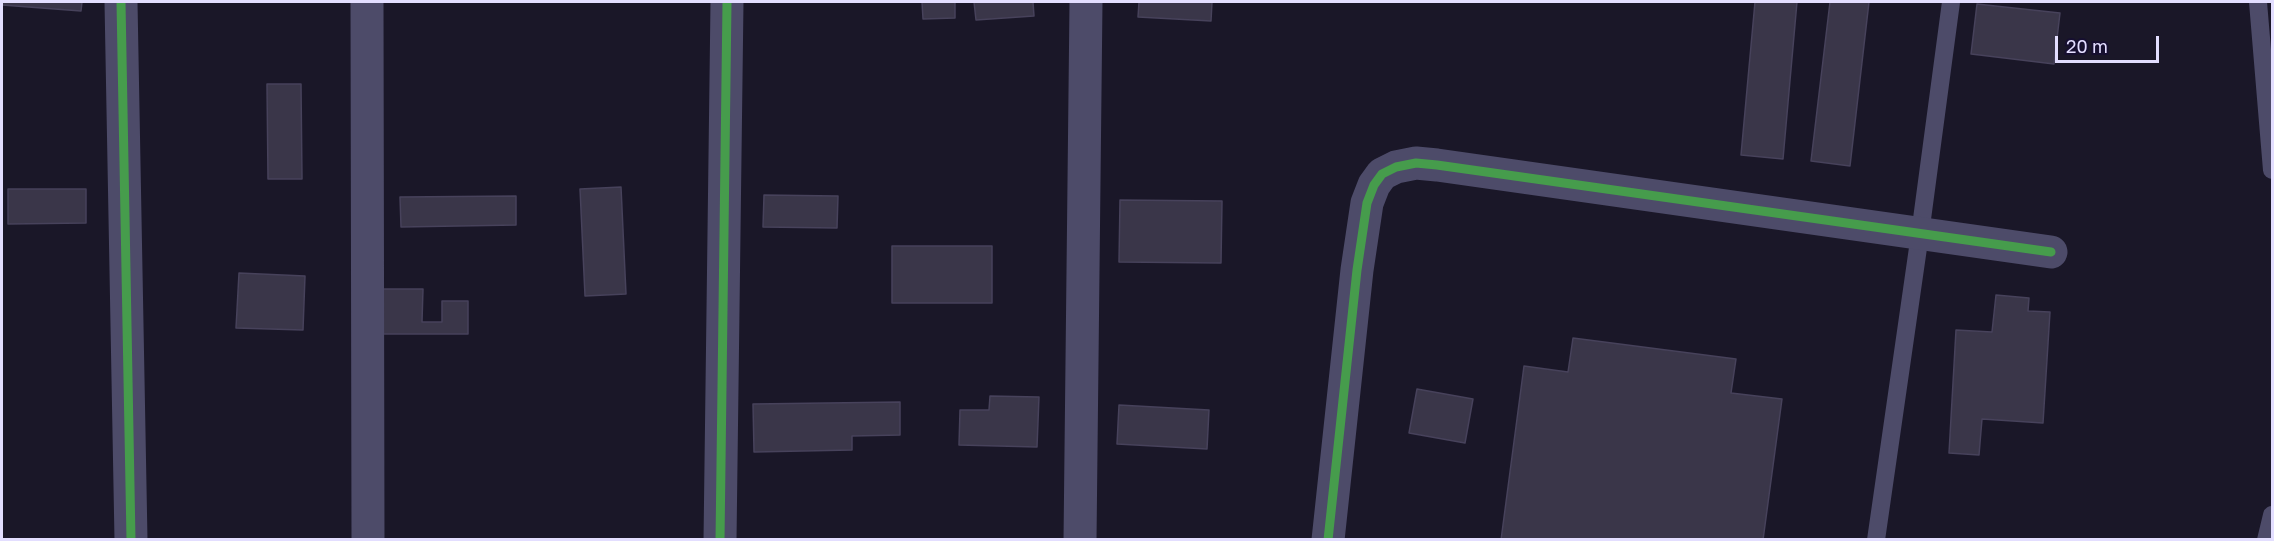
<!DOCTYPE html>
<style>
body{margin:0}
#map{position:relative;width:2274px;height:541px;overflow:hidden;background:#1a1728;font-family:"Golos Text",sans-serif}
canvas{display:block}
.frame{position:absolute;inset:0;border:3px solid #e3deff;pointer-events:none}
.scale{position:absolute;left:2055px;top:36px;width:104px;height:27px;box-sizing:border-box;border:3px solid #e3deff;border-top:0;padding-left:8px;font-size:18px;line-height:21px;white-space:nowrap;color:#e3deff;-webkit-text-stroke:4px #160f30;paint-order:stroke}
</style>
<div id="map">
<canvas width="2274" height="541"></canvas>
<div class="frame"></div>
<div class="scale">20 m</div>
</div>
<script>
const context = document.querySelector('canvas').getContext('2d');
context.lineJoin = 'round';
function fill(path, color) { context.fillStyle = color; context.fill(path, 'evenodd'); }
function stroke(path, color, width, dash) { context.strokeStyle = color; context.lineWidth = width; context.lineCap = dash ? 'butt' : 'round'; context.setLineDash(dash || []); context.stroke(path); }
const building = new Path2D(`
 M2,2H82L81,11L2,5Z
 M922,2H955V18L923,19Z
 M974,2H1033L1034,16L976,20Z
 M1139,2H1212L1211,21L1138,17Z
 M1755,2H1797L1783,159L1741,155Z
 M1830,2H1869L1850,166L1811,161Z
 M1977,4L2060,13L2054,64L1971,54Z
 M267,84H301L302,179H268Z
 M621,187L626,294L585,296L580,189Z
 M8,189H86V223L8,224Z
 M764,195L838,196L837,228L763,227Z
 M516,196V225L401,227L400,197Z
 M1120,200L1222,201L1221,263L1119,262Z
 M892,246H992V303H892Z
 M239,273L305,276L303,330L236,328Z
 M382,289H423L422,322H442V301H468V334H382Z
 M1996,295L2029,298L2028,311L2050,312L2043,423L1982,419L1979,455L1949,453L1956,330L1992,332Z
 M1573,338L1736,359L1731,393L1782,399L1763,540H1501L1524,366L1568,372Z
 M1417,389L1473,399L1465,443L1409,433Z
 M990,396L1039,397L1037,447L959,445L960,410H989Z
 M900,402V435L852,436V450L754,452L753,404Z
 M1119,405L1209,410L1207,449L1117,444Z`);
const service = new Path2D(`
 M2258,2L2272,170
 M1876,540L1920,234L1951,2
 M2266,540L2272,515`);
const minor = new Path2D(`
 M121,2L131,540
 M367,2L368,540
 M720,540L727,2
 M1080,540L1086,2
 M1328,540L1357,270L1367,203L1374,185L1382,174L1396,167L1416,163L1437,165L2051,252`);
const cycleway = new Path2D(`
 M121,2L131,540
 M720,540L727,2
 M1328,540L1357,270L1367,203L1374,185L1382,174L1396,167L1416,163L1437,165L2051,252`);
fill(building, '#3a3649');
stroke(building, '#47425b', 1.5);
stroke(service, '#4d4b69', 18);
stroke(minor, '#4d4b69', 33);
stroke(cycleway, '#469c4c', 9);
</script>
